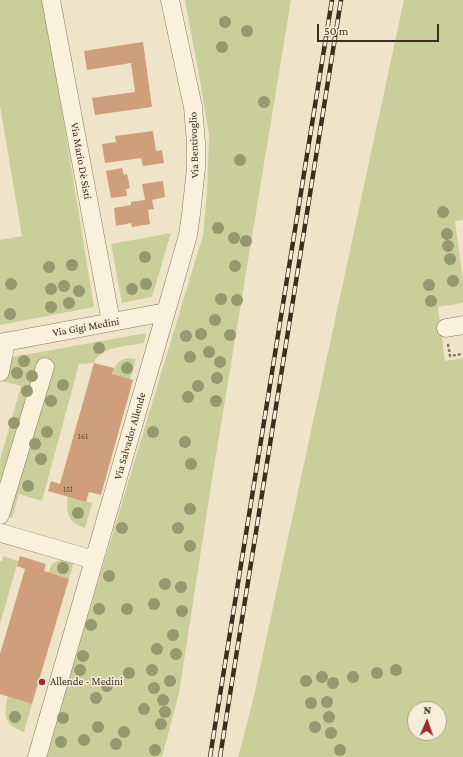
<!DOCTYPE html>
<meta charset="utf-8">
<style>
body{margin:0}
#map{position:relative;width:463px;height:757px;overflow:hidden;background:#f0e4c8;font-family:"Crimson Pro",serif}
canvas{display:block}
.north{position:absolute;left:407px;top:701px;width:40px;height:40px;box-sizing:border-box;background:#f7eed8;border:1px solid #ada18e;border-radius:50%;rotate:2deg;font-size:11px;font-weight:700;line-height:16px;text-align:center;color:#3d2e20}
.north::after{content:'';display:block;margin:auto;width:14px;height:18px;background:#9e2a2b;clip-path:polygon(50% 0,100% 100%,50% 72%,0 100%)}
.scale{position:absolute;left:317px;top:24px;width:122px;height:18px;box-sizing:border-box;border:2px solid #3d2e20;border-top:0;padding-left:5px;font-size:12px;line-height:14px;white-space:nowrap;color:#3d2e20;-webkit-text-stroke:3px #f7eed8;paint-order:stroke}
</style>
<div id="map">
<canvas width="463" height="757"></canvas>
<div class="north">N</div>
<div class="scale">50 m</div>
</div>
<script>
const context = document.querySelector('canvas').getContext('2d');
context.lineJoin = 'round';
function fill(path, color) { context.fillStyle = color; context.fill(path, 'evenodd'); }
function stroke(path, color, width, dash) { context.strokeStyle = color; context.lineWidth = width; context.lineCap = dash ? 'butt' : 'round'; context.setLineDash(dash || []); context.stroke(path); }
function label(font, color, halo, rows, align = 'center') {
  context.font = font + ' "Crimson Pro",serif'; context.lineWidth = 3; context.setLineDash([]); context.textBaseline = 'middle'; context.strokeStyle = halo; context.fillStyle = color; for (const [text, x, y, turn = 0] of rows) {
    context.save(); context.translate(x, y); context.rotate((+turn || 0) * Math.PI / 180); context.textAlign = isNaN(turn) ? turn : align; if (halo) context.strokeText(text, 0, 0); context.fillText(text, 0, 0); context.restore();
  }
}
const green = new Path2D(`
 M0,0H44L94,307L0,325V240L22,236L0,106Z
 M185,0H291L213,473L179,693L162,757H45L203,235L207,193L209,135L199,75Z
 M404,0H463V220L455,221L463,280V303L438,307L445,361L463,358V757H238L253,700ZM415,709H439V733H415Z
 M171,233L152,297L122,303L111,244Z
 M146,333L144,343C130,346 99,346 94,363L79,364L42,501L19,494L12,518L1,514L0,515V460L21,386L2,381L7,358Z
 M128,358L136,359L130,380L112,374C115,365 118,360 128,358Z
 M68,497L92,503L85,528C69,523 65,513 68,497Z
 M3,556L18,561L0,624V561H2Z
 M60,560L74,561L69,579L48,573L52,564Z
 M8,696L32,704L24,732C4,725 3,715 8,696Z`);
const building = new Path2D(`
 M143,42L152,107L95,115L92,98L135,92L131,63L87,70L84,51Z
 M153,131L156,151L162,150L164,163L143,166L141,158L105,163L102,144L116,142L115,136Z
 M122,168L124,175L127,174L130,188L126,189L127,196L111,198L106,171Z
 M163,181L165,197L152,200L154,209L148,210L150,224L132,227L131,223L116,226L114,208L131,205V202L145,200L142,184Z
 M94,363L114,368L112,374L133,380L101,495L89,492L86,502L48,491L51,481L60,484Z
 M20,556L46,564L44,571L69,579L32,704L0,694V654L25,569L17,566Z`);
const path = new Path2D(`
 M448,344L450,356L463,354`);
const minor = new Path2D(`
 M51,0L111,322
 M446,328L463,325
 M0,343L166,312
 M0,372L6,342
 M0,515L45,367
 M1,533L94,560
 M37,757L166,312L188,235L191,214L196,168V143L193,107L170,0`);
const rail = new Path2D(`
 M210,757L332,0
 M220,757L341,0`);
const trees = [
 [225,22],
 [247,31],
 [222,47],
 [264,102],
 [240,160],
 [443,212],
 [218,228],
 [447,234],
 [234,238],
 [246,241],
 [448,246],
 [145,257],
 [450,259],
 [72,265],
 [235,266],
 [49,267],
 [453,281],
 [11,284],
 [146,284],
 [429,285],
 [64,286],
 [51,289],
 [132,289],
 [79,291],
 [221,299],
 [237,300],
 [431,301],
 [69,303],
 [51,307],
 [10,314],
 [215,320],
 [201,334],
 [230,335],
 [186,336],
 [99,348],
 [209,352],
 [190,357],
 [24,361],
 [220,362],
 [127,368],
 [17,373],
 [32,376],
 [217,378],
 [63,385],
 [198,386],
 [27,391],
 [188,397],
 [51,401],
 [216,401],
 [14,423],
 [47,432],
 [153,432],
 [185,442],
 [35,444],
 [41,459],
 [191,464],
 [28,486],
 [190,509],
 [78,513],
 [122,528],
 [178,528],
 [190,546],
 [63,568],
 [109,576],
 [165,584],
 [181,587],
 [154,604],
 [99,609],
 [127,609],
 [182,611],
 [91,625],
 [173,635],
 [157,649],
 [176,654],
 [83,656],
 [80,670],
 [152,670],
 [396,670],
 [129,673],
 [377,673],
 [322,677],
 [353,677],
 [170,681],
 [306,681],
 [333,683],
 [107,686],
 [154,688],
 [96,698],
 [163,700],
 [327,702],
 [311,703],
 [144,709],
 [165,712],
 [15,717],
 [329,717],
 [63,718],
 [161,724],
 [98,727],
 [315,727],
 [124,732],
 [331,733],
 [84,740],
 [61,742],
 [116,744],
 [155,750],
 [340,750]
];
const markers = [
 [42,682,4,"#9e2a2b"]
];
const numberNames = [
 ["161",83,436],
 ["151",68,489]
];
const streetNames = [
 ["Via Bentivoglio",194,145,-92],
 ["Via Mario Dè Sisti",81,161,80],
 ["Via Gigi Medini",86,327,-10],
 ["Via Salvador Allende",130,436,-74]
];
const poiNames = [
 ["Allende - Medini",50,682]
];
fill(green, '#c9cf9b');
fill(building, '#cf9f7d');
stroke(minor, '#8d765c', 19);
stroke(path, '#8d765c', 2.5, [3, 2]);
stroke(minor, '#faf1dc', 18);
stroke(rail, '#3d2e20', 4.5);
stroke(rail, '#f7eed8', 3, [9]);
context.fillStyle = '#96986f';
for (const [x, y] of trees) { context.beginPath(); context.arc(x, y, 6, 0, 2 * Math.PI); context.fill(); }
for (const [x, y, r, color] of markers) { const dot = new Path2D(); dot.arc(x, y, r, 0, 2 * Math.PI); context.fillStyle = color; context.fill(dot); stroke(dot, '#f7eed8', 1.5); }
label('9px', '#624a37', null, numberNames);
label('11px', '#3d2e20', '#f7eed8', streetNames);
label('11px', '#3d2e20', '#f7eed8', poiNames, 'left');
</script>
